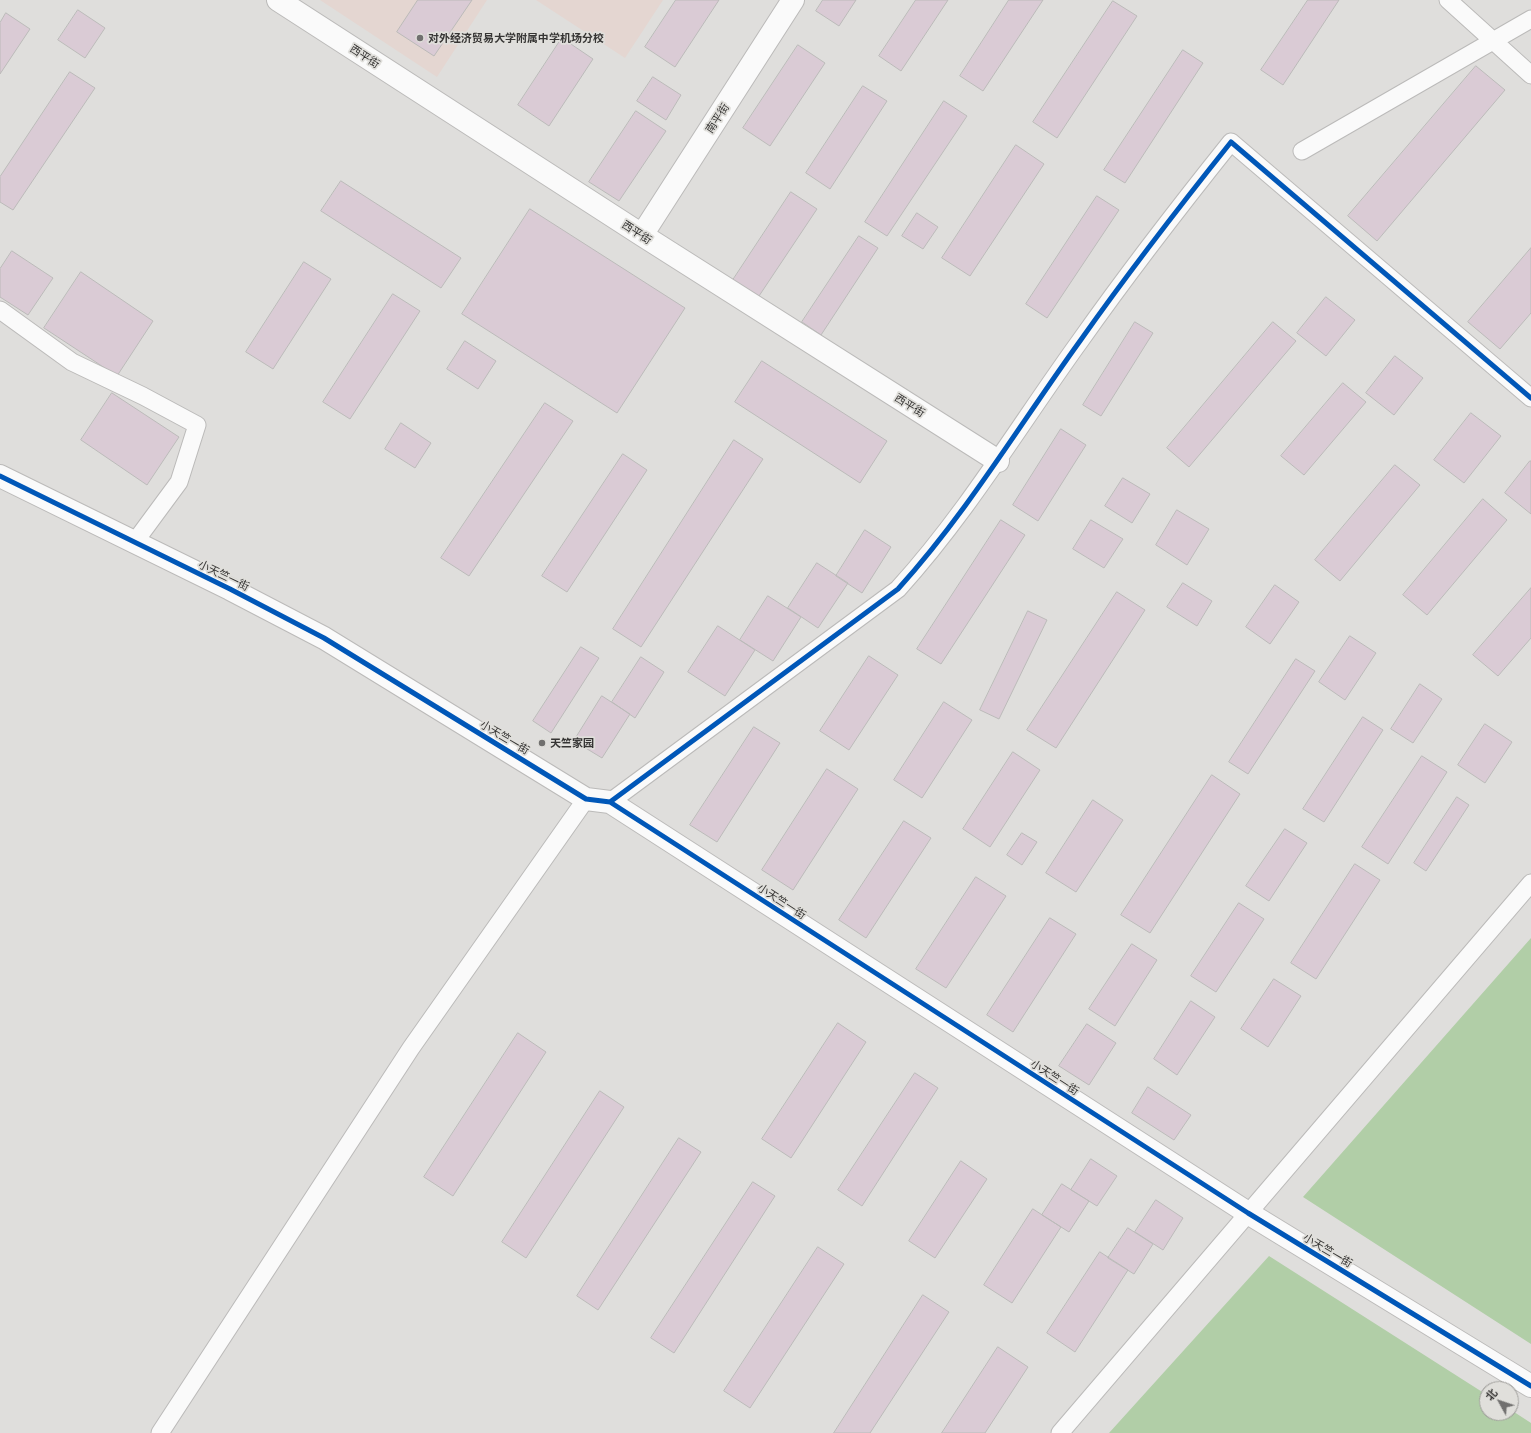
<!DOCTYPE html>
<meta charset="utf-8">
<style>
body{margin:0}
#map{position:relative;width:1531px;height:1433px;overflow:hidden;background:#dfdedc;font-family:Georgia,"Noto Sans SC",serif}
canvas{display:block}
.north{position:absolute;left:1479px;top:1381px;width:40px;height:40px;box-sizing:border-box;background:#e0dfdb;border:1px solid #9c9b98;border-radius:50%;rotate:310deg;font-size:11px;font-weight:700;line-height:16px;text-align:center;color:#363534}
.north::after{content:'';display:block;margin:auto;width:14px;height:18px;background:#71706f;clip-path:polygon(50% 0,100% 100%,50% 72%,0 100%)}
</style>
<div id="map">
<canvas width="1531" height="1433"></canvas>
<div class="north">北</div>
</div>
<script>
const context = document.querySelector('canvas').getContext('2d');
context.lineJoin = 'round';
function fill(path, color) { context.fillStyle = color; context.fill(path, 'evenodd'); }
function stroke(path, color, width, dash) { context.strokeStyle = color; context.lineWidth = width; context.lineCap = dash ? 'butt' : 'round'; context.setLineDash(dash || []); context.stroke(path); }
function label(font, color, halo, rows, align = 'center') {
  context.font = font + ' Georgia,"Noto Sans SC",serif'; context.lineWidth = 3.5; context.setLineDash([]); context.textBaseline = 'middle'; context.strokeStyle = halo; context.fillStyle = color; for (const [text, x, y, turn = 0] of rows) {
    context.save(); context.translate(x, y); context.rotate((+turn || 0) * Math.PI / 180); context.textAlign = isNaN(turn) ? turn : align; if (halo) context.strokeText(text, 0, 0); context.fillText(text, 0, 0); context.restore();
  }
}
const education = new Path2D(`
 M320,0H487L437,77Z
 M536,0H663L625,58Z`);
const green = new Path2D(`
 M1531,938V1344L1303,1197Z
 M1269,1256L1487,1395V1413H1511V1410L1531,1423V1433H1109Z`);
const building = new Path2D(`
 M418,0H472L434,56L397,32Z
 M676,0H719L675,67L645,47Z
 M823,0H856L839,26L816,11Z
 M916,0H948L901,71L879,56Z
 M1009,0H1043L983,91L960,76Z
 M1308,0H1339L1283,85L1261,70Z
 M1113,1L1137,16L1057,138L1033,122Z
 M78,10L105,28L85,58L58,40Z
 M6,13L30,29L0,74V23Z
 M562,38L593,59L549,126L518,105Z
 M798,45L825,63L770,146L743,128Z
 M1183,50L1203,63L1125,183L1104,170Z
 M1476,66L1505,90L1377,241L1348,216Z
 M70,72L95,88L13,210L0,202V177Z
 M653,77L681,95L666,120L637,101Z
 M863,86L887,101L830,189L806,173Z
 M944,101L967,116L887,236L865,222Z
 M636,111L666,131L619,201L589,182Z
 M1016,145L1044,164L970,276L942,258Z
 M341,181L461,258L441,288L321,211Z
 M791,192L817,209L759,296L733,280Z
 M1097,196L1119,210L1047,318L1026,304Z
 M530,209L685,308L617,413L462,314Z
 M917,213L938,227L923,249L902,236Z
 M859,236L878,248L821,335L802,322Z
 M1531,248V313L1500,349L1468,322Z
 M12,251L53,278L28,315L0,297V269Z
 M304,262L331,279L273,369L246,352Z
 M81,272L153,321L117,376L44,328Z
 M393,294L420,311L350,419L323,402Z
 M1326,297L1355,320L1326,356L1297,333Z
 M1135,322L1153,333L1101,416L1083,405Z
 M1273,322L1296,341L1189,467L1167,448Z
 M465,341L496,361L478,389L447,369Z
 M1395,356L1423,378L1394,415L1366,393Z
 M762,361L887,441L860,483L735,402Z
 M1343,383L1366,402L1304,475L1281,456Z
 M112,393L179,437L147,485L81,440Z
 M545,403L573,421L469,576L441,558Z
 M1471,413L1501,436L1464,483L1434,460Z
 M401,423L431,443L415,468L385,449Z
 M1061,429L1086,445L1038,521L1013,505Z
 M734,440L763,459L641,647L613,629Z
 M623,454L647,470L567,592L542,576Z
 M1530,461H1531V514L1505,493Z
 M1395,465L1420,485L1340,581L1315,560Z
 M1123,478L1150,494L1132,523L1105,506Z
 M1483,499L1507,520L1427,615L1403,595Z
 M1177,510L1209,529L1187,565L1156,545Z
 M1001,520L1025,535L941,664L917,649Z
 M1091,520L1123,539L1104,568L1073,549Z
 M865,530L891,547L862,593L836,576Z
 M817,563L848,583L818,628L788,608Z
 M1183,583L1212,601L1197,626L1167,607Z
 M1275,585L1299,602L1270,644L1246,627Z
 M1531,588V638L1498,676L1473,655Z
 M1117,592L1145,610L1056,748L1027,730Z
 M768,596L801,617L773,661L740,640Z
 M1028,611L1047,620L999,719L980,710Z
 M718,626L755,650L725,696L688,672Z
 M1350,636L1376,653L1345,700L1319,682Z
 M581,647L599,658L551,733L533,721Z
 M869,656L898,675L849,750L820,731Z
 M641,657L664,672L635,718L612,702Z
 M1296,659L1315,671L1248,774L1229,762Z
 M1420,684L1442,699L1413,743L1391,729Z
 M602,696L630,714L602,758L574,741Z
 M944,702L972,720L922,798L894,780Z
 M1363,717L1383,730L1324,822L1303,809Z
 M1485,724L1512,742L1485,783L1458,765Z
 M754,727L780,743L717,842L690,825Z
 M1013,752L1040,770L990,847L963,829Z
 M1422,756L1447,772L1388,864L1362,847Z
 M827,769L858,789L793,890L762,870Z
 M1212,775L1240,794L1150,933L1121,915Z
 M1457,797L1469,805L1426,871L1414,863Z
 M1093,800L1123,820L1076,892L1046,873Z
 M904,821L931,838L866,938L839,920Z
 M1285,829L1307,843L1269,901L1246,886Z
 M1022,833L1037,842L1022,865L1007,855Z
 M1355,864L1380,880L1316,979L1291,963Z
 M976,877L1006,896L946,988L916,969Z
 M1239,903L1264,919L1216,992L1191,976Z
 M1050,918L1076,934L1013,1032L987,1015Z
 M1132,944L1157,960L1115,1026L1089,1009Z
 M1274,979L1301,996L1268,1047L1241,1029Z
 M1191,1001L1215,1017L1177,1075L1154,1059Z
 M838,1023L866,1042L791,1158L762,1139Z
 M1087,1024L1116,1043L1089,1085L1059,1066Z
 M518,1033L546,1052L453,1196L424,1177Z
 M915,1073L938,1088L862,1206L838,1190Z
 M1148,1087L1191,1115L1174,1140L1132,1113Z
 M600,1091L624,1107L526,1258L502,1242Z
 M679,1138L701,1152L598,1310L577,1296Z
 M1091,1159L1117,1176L1097,1206L1071,1190Z
 M961,1161L987,1179L935,1258L909,1241Z
 M753,1182L775,1196L674,1353L651,1338Z
 M1062,1184L1089,1201L1069,1232L1042,1215Z
 M1156,1200L1183,1218L1163,1250L1135,1232Z
 M1033,1209L1061,1227L1012,1303L984,1285Z
 M1128,1228L1153,1244L1134,1274L1108,1258Z
 M818,1247L844,1264L750,1408L724,1391Z
 M1100,1252L1128,1270L1075,1352L1047,1333Z
 M923,1295L949,1312L870,1433H834Z
 M998,1347L1028,1367L985,1433H942Z`);
const street = new Path2D(`
 M1448,0L1531,75
 M1302,151L1531,19
 M0,310L72,362L143,396L197,425L179,482L134,543
 M610,802L898,589C967,513 1020,424 1080,341C1128,273 1179,207 1231,142L1531,398
 M160,1433L411,1048L586,799
 M1060,1433L1531,883`);
const secondary = new Path2D(`
 M278,0L642,235L998,461
 M642,235L793,0
 M0,476L230,589L324,638L586,799L610,802L1248,1213L1531,1386`);
const cycleway = new Path2D(`
 M0,476L230,589L324,638L586,799L610,802L1248,1213L1531,1386
 M610,802L898,589C967,513 1020,424 1080,341C1128,273 1179,207 1231,142L1531,398`);
const markers = [
 [420,38,4,"#71706f"],
 [542,743,4,"#71706f"]
];
const poiNames = [
 ["对外经济贸易大学附属中学机场分校",428,38],
 ["天竺家园",550,743]
];
const streetNames = [
 ["西平街",365,56,33],
 ["南平街",717,118,-57],
 ["西平街",637,232,33],
 ["西平街",910,405,32],
 ["小天竺一街",224,575,26],
 ["小天竺一街",505,737,31],
 ["小天竺一街",782,901,33],
 ["小天竺一街",1055,1077,33],
 ["小天竺一街",1328,1250,31]
];
fill(education, '#e4d6d1');
fill(green, '#b1cea7');
fill(building, '#dacbd5');
stroke(building, '#bbbab9', 1);
stroke(street, '#bbbab9', 19);
stroke(secondary, '#bbbab9', 24);
stroke(street, '#fafafa', 17);
stroke(secondary, '#fafafa', 22);
stroke(cycleway, '#0057b8', 5);
for (const [x, y, r, color] of markers) { const dot = new Path2D(); dot.arc(x, y, r, 0, 2 * Math.PI); context.fillStyle = color; context.fill(dot); stroke(dot, '#e0dfdb', 1.5); }
label('bold 11px', '#363534', '#e0dfdb', poiNames, 'left');
label('11px', '#363534', '#e0dfdb', streetNames);
</script>
